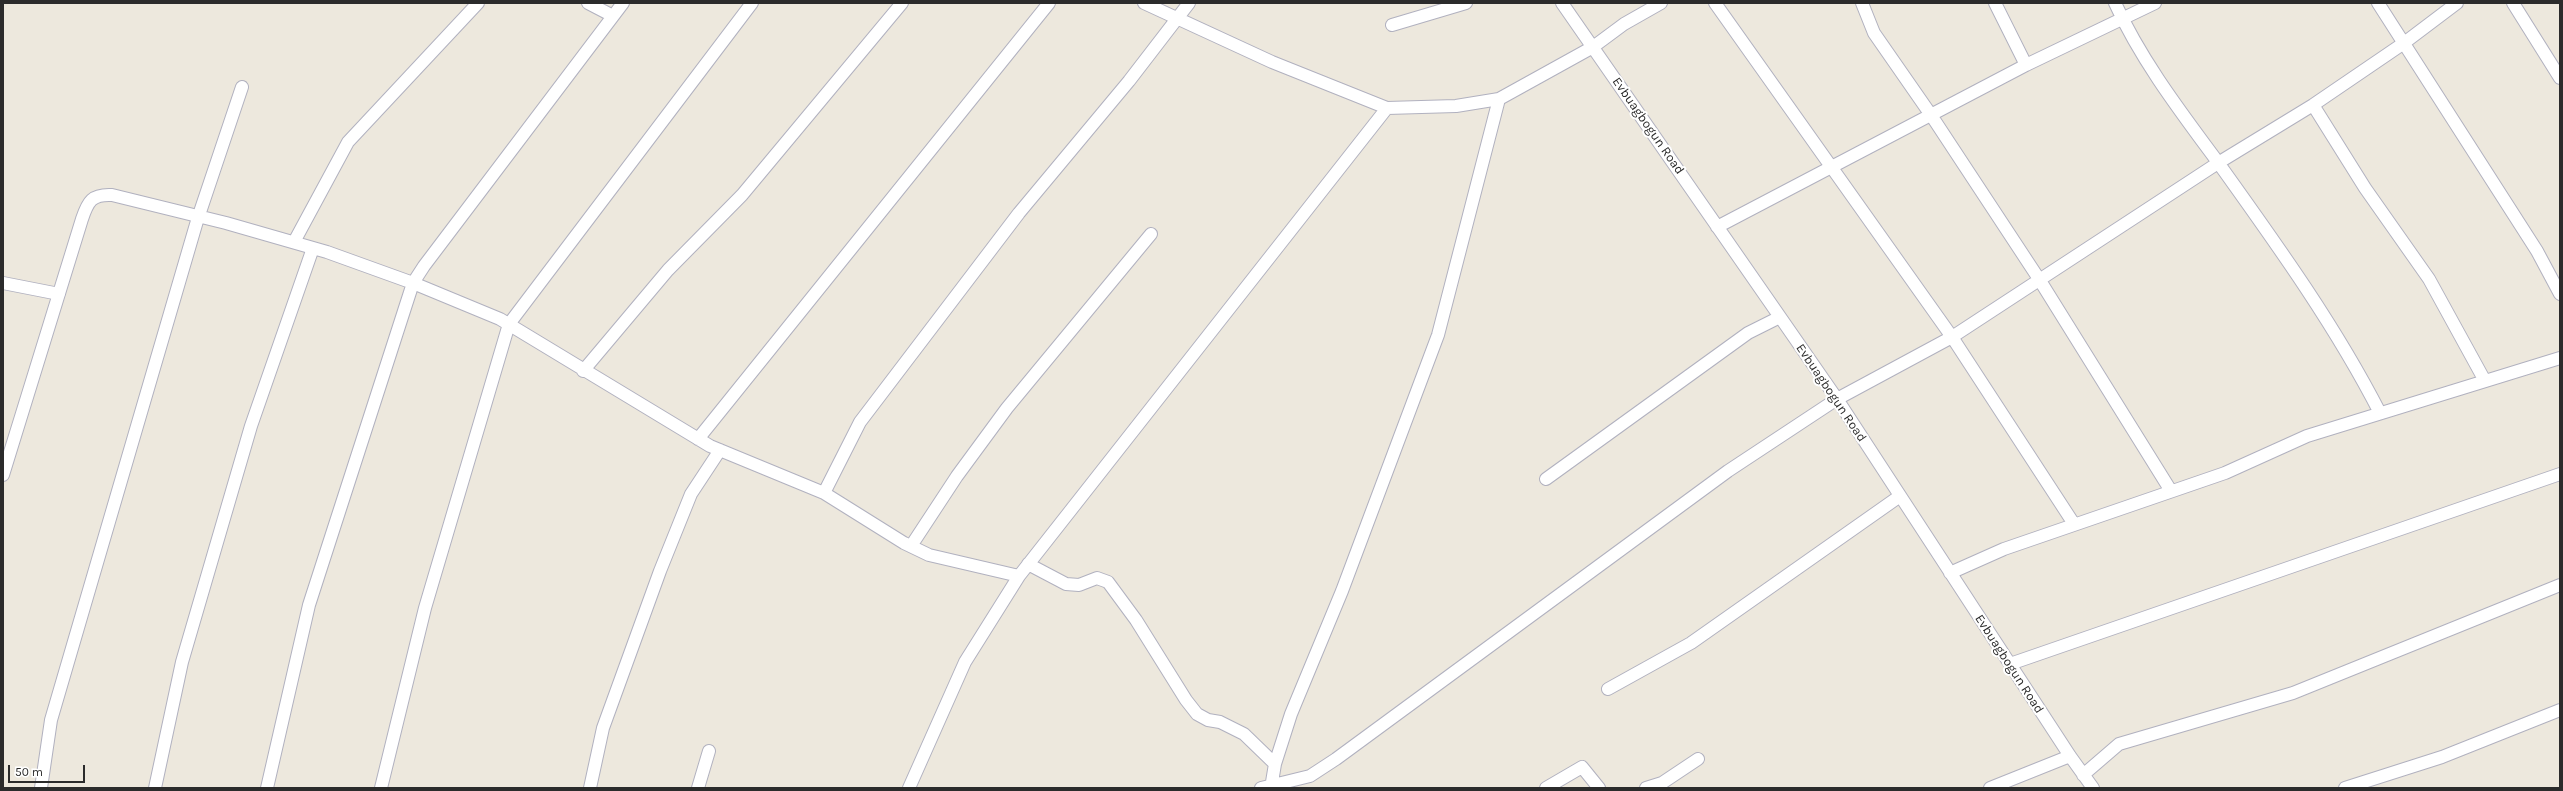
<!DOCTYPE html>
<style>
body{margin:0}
#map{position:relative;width:2563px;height:791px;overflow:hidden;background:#ede8dd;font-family:Karla,sans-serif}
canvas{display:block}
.frame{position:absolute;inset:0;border:4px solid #2b2b2b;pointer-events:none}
.scale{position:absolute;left:8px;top:765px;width:77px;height:18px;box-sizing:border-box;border:2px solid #2b2b2b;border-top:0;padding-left:5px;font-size:12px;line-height:14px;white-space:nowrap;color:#2b2b2b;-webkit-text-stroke:3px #fff;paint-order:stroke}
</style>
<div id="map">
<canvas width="2563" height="791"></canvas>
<div class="frame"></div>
<div class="scale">50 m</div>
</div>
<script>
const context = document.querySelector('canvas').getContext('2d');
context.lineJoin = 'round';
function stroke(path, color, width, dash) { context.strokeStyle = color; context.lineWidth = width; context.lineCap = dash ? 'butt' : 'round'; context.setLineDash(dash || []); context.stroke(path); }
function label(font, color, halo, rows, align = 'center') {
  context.font = font + ' Karla,sans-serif'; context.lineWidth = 4; context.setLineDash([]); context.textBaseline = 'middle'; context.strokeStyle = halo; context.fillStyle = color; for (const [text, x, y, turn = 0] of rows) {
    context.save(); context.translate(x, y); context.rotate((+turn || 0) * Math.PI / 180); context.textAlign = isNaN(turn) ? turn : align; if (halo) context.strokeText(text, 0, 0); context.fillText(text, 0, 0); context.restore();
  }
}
const minor = new Path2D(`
 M588,3L613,16
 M623,3L424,266L413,283L500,319L710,446L824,493L904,543L929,555L1019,576
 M1144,3L1272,62L1387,108L1456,106L1499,99L1593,47L1624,24L1661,3
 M1562,3L1837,399L2070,756L2093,788
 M1715,3L1952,337L2074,524
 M1862,3L1874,33L1931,115L2039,279L2171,491
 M1995,3L2026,65
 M2115,3C2141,60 2180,111 2217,161C2275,242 2335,325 2380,413
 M2378,3L2537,251L2560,294
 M2513,3L2560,78
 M1392,25L1466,3
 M2313,105L2365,188L2429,279L2485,381
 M1717,227L2026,65L2155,3
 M294,242L348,142L478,3
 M3,283L59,294
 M583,371L668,270L742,195L902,3
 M698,439L1049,3
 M3,475L82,219C88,201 92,194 112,195L226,223L327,252L413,283L309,605L267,788
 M1546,479L1748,333L1780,317
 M824,493L860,422L1019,213L1129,81L1189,3
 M911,546L957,476L1007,408L1151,234
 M1028,564L1066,584L1079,585L1097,578L1108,582L1136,620L1186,700L1197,714L1208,720L1220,722L1244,734L1275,764
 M1950,573L2004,549L2225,473L2307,436L2560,358
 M2010,664L2560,474
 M1608,689L1691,643L1900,496
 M2083,775L2119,744L2293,693L2560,585
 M41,788L51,720L197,221L242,87
 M155,788L182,662L251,426L313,248
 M381,788L425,608L509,324L752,3
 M590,788L603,728L660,571L691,494L720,450
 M698,788L709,751
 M909,788L965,662L1019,576L1387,108
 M1261,788L1310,776L1336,759L1728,471L1837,399L1952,337L2218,163L2313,105L2404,43L2457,3
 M1271,788L1275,764L1291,714L1342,591L1438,335L1499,99
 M1546,788L1582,767L1599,788
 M1646,788L1662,783L1698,759
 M1990,788L2070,756
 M2345,788L2442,757L2560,710`);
const streetNames = [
 ["Evbuagbogun Road",1648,126,55],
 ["Evbuagbogun Road",1831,393,56],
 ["Evbuagbogun Road",2009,664,57]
];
stroke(minor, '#b1b1bf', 14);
stroke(minor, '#fff', 12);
label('13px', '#2b2b2b', '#fff', streetNames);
</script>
